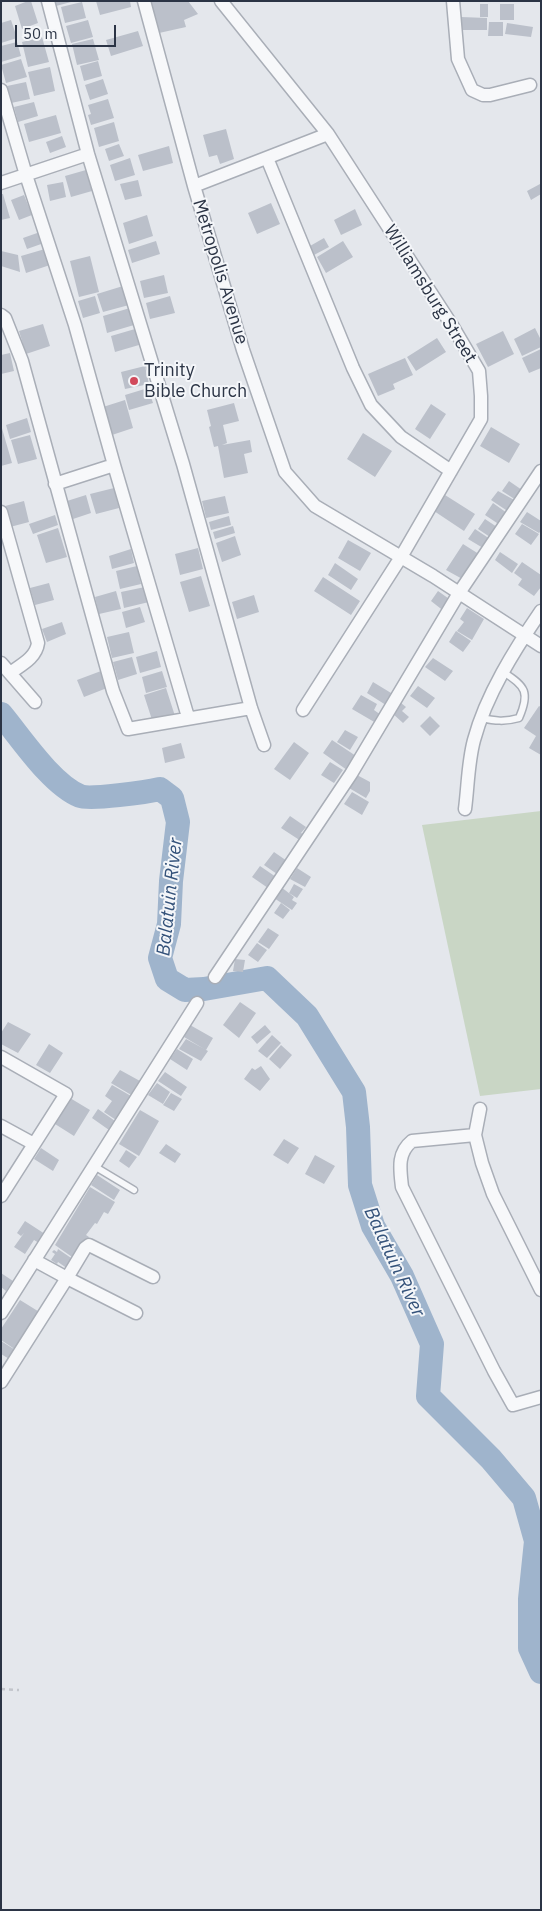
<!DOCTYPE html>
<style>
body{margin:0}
#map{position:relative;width:542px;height:1911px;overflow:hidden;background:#e4e7ec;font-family:"IBM Plex Sans",sans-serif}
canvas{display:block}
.frame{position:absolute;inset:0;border:2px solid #2b3445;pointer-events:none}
.scale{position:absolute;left:15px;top:25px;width:101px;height:22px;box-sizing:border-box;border:2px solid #2b3445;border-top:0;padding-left:6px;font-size:15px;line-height:18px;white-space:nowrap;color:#2b3445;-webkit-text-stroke:4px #f4f6f9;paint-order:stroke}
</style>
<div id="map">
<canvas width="542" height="1911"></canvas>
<div class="frame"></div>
<div class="scale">50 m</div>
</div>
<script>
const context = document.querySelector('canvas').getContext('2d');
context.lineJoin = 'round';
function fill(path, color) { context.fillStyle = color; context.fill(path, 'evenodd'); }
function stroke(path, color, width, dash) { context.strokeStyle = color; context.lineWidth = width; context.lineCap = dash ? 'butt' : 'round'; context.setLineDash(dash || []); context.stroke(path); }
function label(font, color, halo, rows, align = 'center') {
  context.font = font + ' "IBM Plex Sans",sans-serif'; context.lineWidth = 4; context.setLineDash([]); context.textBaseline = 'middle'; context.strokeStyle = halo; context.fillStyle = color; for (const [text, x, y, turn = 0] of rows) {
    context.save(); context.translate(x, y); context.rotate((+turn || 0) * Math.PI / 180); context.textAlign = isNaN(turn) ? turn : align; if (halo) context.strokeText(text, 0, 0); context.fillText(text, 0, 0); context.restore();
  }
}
const green = new Path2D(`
 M541,811V1089L480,1096L422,825Z`);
const river = new Path2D(`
 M1,714C21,738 51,784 80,796C90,800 147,792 160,789L172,798L178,822L171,881L169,924L160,958L167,979L185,990L204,989L267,978L307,1016L354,1092L358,1127L360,1185L373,1226L402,1276L432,1344L428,1396L491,1459L524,1498L536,1541L530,1599V1648L541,1672`);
const building = new Path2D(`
 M28,1H31L38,23L22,29L15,6Z
 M55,1H71V2L56,6Z
 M96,1H130L131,7L100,15Z
 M151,1H188L198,14L184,20L186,27L159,33Z
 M82,2L86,18L65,23L61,7Z
 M480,4H488V17H480Z
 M500,4H514V20H500Z
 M461,17L487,18V30H459Z
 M11,20L17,38L1,43V23Z
 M88,20L93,37L71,43L66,26Z
 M489,22H503V36H488Z
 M507,23L533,27L531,37L505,34Z
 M138,31L143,46L111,56L106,40Z
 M42,37L49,62L28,67L22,42Z
 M93,39L99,60L77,65L72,44Z
 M17,42L21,56L1,62V46Z
 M21,59L27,77L6,83L1,65Z
 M98,61L102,76L84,81L80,66Z
 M50,67L55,91L34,96L28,72Z
 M103,79L108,94L90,100L85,85Z
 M26,82L30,99L11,103L7,86Z
 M108,99L114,118L91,125L88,115L91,114L88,105Z
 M34,102L38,116L18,122L14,107Z
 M56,115L61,133L29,142L24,124Z
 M114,122L119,141L99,147L94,128Z
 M226,129L234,159L220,164L217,155L209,157L203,135Z
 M62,136L66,147L50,153L46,142Z
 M119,144L124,156L109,161L105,149Z
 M169,146L173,163L143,171L138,155Z
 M130,158L135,175L115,181L110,165Z
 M86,170L92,191L71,197L65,176Z
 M138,180L142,196L125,200L120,184Z
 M63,182L66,197L50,201L47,185Z
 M540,184L541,194L531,200L527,191Z
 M1,194H3L10,218L1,220Z
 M24,195L32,215L19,220L11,200Z
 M271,203L280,224L257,234L248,213Z
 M355,209L362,225L341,235L334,220Z
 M147,215L153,236L129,244L123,223Z
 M40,232L44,243L27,249L23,238Z
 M324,238L329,247L314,255L310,246Z
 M156,241L160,254L132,263L128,250Z
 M343,241L353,257L326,273L317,257Z
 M45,249L50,265L26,273L21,256Z
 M1,251L18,255L20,272L1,266Z
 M90,256L99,292L79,297L70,261Z
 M164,275L168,293L144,298L140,281Z
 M123,286L129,305L103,312L97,294Z
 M95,296L100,313L83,318L78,301Z
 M170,296L175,313L150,319L146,303Z
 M130,308L134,325L107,333L103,316Z
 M43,324L50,346L26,354L19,331Z
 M535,328L541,340V347L522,356L514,339Z
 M135,329L139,345L115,352L111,336Z
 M503,331L514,354L488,367L476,344Z
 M437,338L446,352L416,371L407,357Z
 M541,349V368L529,373L522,358Z
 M10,353L14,371L1,374V355Z
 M405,358L413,375L393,384L395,389L378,396L368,374Z
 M145,366L149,384L125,389L121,372Z
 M148,388L153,403L129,410L125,395Z
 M125,400L133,428L112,435L103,407Z
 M234,403L239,421L223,425L227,443L222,445L250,440L252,452L244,454L248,473L224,478L218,446L214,447L209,427L211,426L207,410Z
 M431,404L446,414L430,439L415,429Z
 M27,418L31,432L10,439L6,425Z
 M1,425L12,463L1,466Z
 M491,427L520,444L509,463L480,446Z
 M363,433L392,451L375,477L347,459Z
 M30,435L37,459L18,464L11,440Z
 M509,481L522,490L516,500L502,491Z
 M114,488L119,508L96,514L90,494Z
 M498,491L516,501L509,512L491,500Z
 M86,495L91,513L73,519L67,501Z
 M445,495L475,514L464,531L434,511Z
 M225,496L229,513L206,518L202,501Z
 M24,501L29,522L10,527L5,506Z
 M493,503L507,513L500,525L485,515Z
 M527,512L541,521V531L539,533L520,522Z
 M55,515L58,525L33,534L29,524Z
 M229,516L231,525L211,530L209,522Z
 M485,519L500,529L493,539L478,529Z
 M522,524L539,534L531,545L515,534Z
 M233,526L235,533L215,539L213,532Z
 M58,528L67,557L46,563L37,535Z
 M475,529L490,539L483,548L468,539Z
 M235,536L241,555L222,562L216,543Z
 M348,540L371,553L360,571L338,558Z
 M463,544L482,556L466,581L446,570Z
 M198,548L203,569L180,575L175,554Z
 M131,549L134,563L112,569L109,556Z
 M500,552L518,564L512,573L495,560Z
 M522,562L541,575V587L534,596L518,585L522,579L514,573Z
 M335,563L358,579L351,590L328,575Z
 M137,566L141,584L120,589L116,571Z
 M201,576L210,606L189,612L180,582Z
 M323,577L360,601L351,615L314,591Z
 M49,583L54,600L35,605L30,588Z
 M145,587L149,602L124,608L121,592Z
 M116,591L121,609L99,614L95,597Z
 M438,591L452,601L445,612L431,601Z
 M254,595L259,612L237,619L232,602Z
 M140,607L145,622L126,628L122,612Z
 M467,608L484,619L472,640L457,631L464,622L460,619Z
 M62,622L66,634L47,642L42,629Z
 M456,631L471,641L463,652L449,642Z
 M129,632L134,653L112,658L107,637Z
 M157,651L161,667L140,673L136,657Z
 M132,657L137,674L118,680L113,662Z
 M433,658L453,671L445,681L425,667Z
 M101,671L107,688L84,697L77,680Z
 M162,671L167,687L146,693L142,677Z
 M373,682L396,696L389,707L367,693Z
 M418,686L435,698L427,708L410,696Z
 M166,688L175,716L153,723L144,695Z
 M361,695L377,704L374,710L381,715L376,723L352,709Z
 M401,703L406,707L402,711L409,717L403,723L392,713Z
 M539,706L541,707V755L529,748L536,736L524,728Z
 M430,716L440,726L430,736L420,726Z
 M345,730L358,737L350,750L337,742Z
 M332,740L356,756L347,770L323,753Z
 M294,742L309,753L290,780L274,769Z
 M181,743L185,758L165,763L162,748Z
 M330,762L343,770L334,783L321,775Z
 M357,775L370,782V791L366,798L349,788Z
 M352,792L369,802L362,815L344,804Z
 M290,816L306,827L301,833L305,835L301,841L281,828Z
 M274,852L287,861L277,874L264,865Z
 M260,866L276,877L268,888L252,877Z
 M297,868L311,877L305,887L290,879Z
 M294,884L303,889L297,898L289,893Z
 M281,887L294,897L292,900L297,903L292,910L274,898Z
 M281,903L290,910L283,919L274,913Z
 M268,928L279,935L269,949L258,942Z
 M257,943L267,950L258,962L248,955Z
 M235,959L245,960L243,972L233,971Z
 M240,1002L256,1013L239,1038L223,1025Z
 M8,1022L31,1034L18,1053L1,1044V1033Z
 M190,1025L213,1038L206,1050L184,1037Z
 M265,1025L271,1032L257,1044L251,1037Z
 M272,1035L281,1043L267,1058L258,1051Z
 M186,1039L208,1051L201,1061L179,1049Z
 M49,1044L63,1053L50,1073L36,1065Z
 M281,1045L292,1055L280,1069L269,1059Z
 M177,1049L193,1059L187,1070L170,1059Z
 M261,1066L270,1079L260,1091L244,1079L252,1068L255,1070Z
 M120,1070L140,1081L133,1096L111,1083Z
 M165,1072L187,1087L181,1096L158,1081Z
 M157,1083L170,1092L163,1104L148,1095Z
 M112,1085L131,1096L116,1120L104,1112L112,1101L105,1096Z
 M171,1093L182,1099L174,1111L163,1105Z
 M70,1098L90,1110L74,1136L55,1124Z
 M98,1109L115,1121L109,1130L92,1118Z
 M140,1110L159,1121L139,1156L119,1144Z
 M284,1139L299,1148L288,1164L273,1155Z
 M166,1144L181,1154L175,1163L159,1153Z
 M41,1148L59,1160L53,1171L34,1159Z
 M126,1150L137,1157L129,1168L119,1161Z
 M315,1155L335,1166L324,1184L305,1174Z
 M97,1175L120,1190L114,1200L91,1185Z
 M90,1187L115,1202L108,1214L104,1212L97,1224L95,1223L86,1235L89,1237L75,1259L55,1245Z
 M25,1221L45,1234L39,1243L34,1240L25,1254L14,1247L24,1233L21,1236L17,1233Z
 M58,1249L74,1260L68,1269L58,1262L57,1264L51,1260L55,1254L52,1252L54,1250L57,1252Z
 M1,1273L13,1281L6,1291L1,1287Z
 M20,1300L41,1313L16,1350L1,1340V1329Z
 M1,1341L17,1351L11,1360L1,1354Z`);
const path = new Path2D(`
 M1,1689L19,1690`);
const service = new Path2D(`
 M481,718C495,721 505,722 519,718C530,693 526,686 503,672
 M94,1166L134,1190`);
const minor = new Path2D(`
 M48,1L88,154L183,464L251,708L264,745
 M144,1L194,186L243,350L285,472L315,506L433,576L541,646
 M221,1L328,134L453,327L479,371L481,396V419L401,557L303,710
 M453,1L458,59L472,90L483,95H490L530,85
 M1,90L26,175L75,325L114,465L188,717
 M267,158L353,368L371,405L401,437L451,471
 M1,183L88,154
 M194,186L328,134
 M1,315L5,318L22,361L113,691L128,729L251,708
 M55,484L114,465
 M1,512L38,643C36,658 21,665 10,673
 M1,663L35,702
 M465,809C468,786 468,762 474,740C486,695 515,649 541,611
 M215,977L351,774L459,593L541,471
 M1,1057L66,1094L1,1196
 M480,1109L475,1135L482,1163L493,1194L541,1290
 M1,1126L34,1144
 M475,1135L412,1141C397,1153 400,1169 402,1187L494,1371L513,1405L541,1397
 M1,1313L197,1003
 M136,1313L67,1278L85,1248L89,1245L153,1277
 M1,1382L67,1278L34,1260`);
const markers = [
 [134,381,5,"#d1495b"]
];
const streetNames = [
 ["Metropolis Avenue",220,272,73],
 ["Williamsburg Street",430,294,58]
];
const poiNames = [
 ["Trinity",144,371],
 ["Bible Church",144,392]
];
const waterNames = [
 ["Balatuin River",170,897,-84],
 ["Balatuin River",394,1262,65]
];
fill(green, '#c9d6c5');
stroke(river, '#9fb4cc', 24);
fill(building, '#bbc0ca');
stroke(service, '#a9aeb7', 9);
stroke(minor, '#a9aeb7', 15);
stroke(path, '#c2c5cb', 2.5, [4, 4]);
stroke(service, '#f7f8fa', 6);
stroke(minor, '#f7f8fa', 12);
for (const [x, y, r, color] of markers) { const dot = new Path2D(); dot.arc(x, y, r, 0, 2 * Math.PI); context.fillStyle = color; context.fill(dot); stroke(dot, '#f4f6f9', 2); }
label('18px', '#2b3445', '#f4f6f9', streetNames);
label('18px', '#2b3445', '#f4f6f9', poiNames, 'left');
label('italic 19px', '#34527a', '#f4f6f9', waterNames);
</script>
